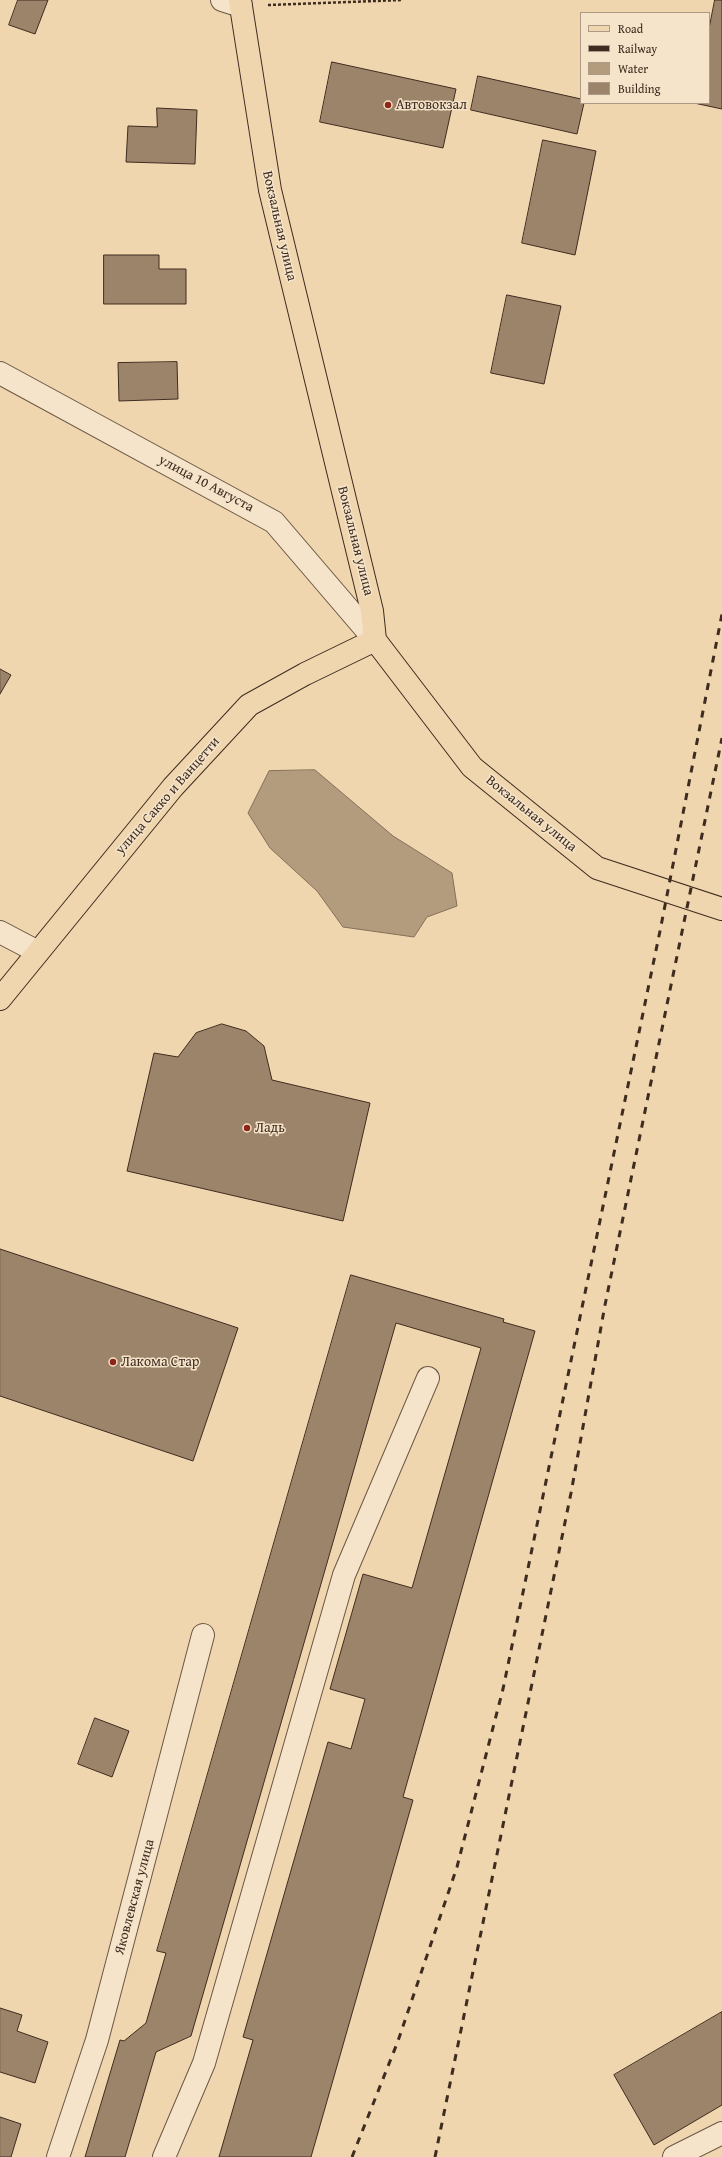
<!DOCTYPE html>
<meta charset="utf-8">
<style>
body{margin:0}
#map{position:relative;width:722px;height:2157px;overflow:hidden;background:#f0d6ae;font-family:"Gentium Book Plus",serif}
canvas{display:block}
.legend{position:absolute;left:580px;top:12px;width:130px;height:92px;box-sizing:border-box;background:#f5e4ca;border:1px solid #ac9a86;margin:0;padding:5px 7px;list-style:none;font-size:12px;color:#3e2c20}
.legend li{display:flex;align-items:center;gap:8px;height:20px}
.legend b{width:20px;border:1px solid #ac9a86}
</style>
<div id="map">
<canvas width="722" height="2157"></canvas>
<ul class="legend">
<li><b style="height:5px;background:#f0d6ae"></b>Road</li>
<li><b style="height:5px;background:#3e2c20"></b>Railway</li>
<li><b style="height:11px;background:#b39c7e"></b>Water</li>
<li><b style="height:11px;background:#9b846a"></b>Building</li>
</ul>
</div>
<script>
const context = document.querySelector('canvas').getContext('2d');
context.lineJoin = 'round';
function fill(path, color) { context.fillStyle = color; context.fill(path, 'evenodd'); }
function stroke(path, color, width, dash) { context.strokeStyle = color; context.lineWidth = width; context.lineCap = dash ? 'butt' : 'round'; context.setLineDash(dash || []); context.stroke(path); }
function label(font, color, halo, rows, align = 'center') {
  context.font = font + ' "Gentium Book Plus",serif'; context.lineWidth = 3; context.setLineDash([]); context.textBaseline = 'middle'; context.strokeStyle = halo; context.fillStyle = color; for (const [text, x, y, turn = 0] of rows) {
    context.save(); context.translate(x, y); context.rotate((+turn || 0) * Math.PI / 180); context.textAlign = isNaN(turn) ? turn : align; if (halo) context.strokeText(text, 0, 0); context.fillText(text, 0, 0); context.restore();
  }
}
const water = new Path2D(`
 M315,770L393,836L452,873L457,906L427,917L414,937L343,927L317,891L270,848L248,813L269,771Z`);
const building = new Path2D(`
 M18,0H48L35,34L9,25Z
 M715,0H722V109L694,103H709V29Z
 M332,62L456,89L443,148L320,122Z
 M478,76L581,99V103H584L577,134L471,110Z
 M157,108L197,110L195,164L126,162L128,126L157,127Z
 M543,140L596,151L575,255L522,243Z
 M104,255H159V269H186V304H104Z
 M507,295L561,306L544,384L491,373Z
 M177,362L178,399L119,401L118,363Z
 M0,669L11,675L0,694Z
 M222,1024L246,1031L264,1046L272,1080L370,1103L343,1221L127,1171L154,1053L178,1057L196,1033Z
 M0,1249L238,1328L193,1461L0,1396Z
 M351,1275L504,1319L503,1322L535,1331L403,1797L413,1800L311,2157H219L253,2040L243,2037L328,1742L351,1749L365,1699L330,1689L363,1574L412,1588L481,1348L396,1323L191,2036L156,2052L125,2157H85L120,2040L124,2041L146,2023L166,1953L157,1951Z
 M95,1718L129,1731L112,1777L78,1764Z
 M0,2008L22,2015L17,2031L48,2042L35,2083L0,2072Z
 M722,2012V2105L654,2145L614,2075Z
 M0,2117L21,2124L11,2157H0Z`);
const path = new Path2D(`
 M268,5L402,0`);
const minor = new Path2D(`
 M222,0L241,6
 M0,373L274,522L375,640
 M0,932L38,952
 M58,2157L97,2040L203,1635
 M164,2157L204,2063L344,1575L428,1378
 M674,2157L722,2133`);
const major = new Path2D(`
 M240,0L270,190L372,611L375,640L472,767L597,868L722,909
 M0,999L173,787L249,705L305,674L375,640`);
const rail = new Path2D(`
 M352,2157L398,2041L457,1867L503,1689L660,931L722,614
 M435,2157L571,1493L605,1305L722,738`);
const markers = [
 [388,105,4,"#8f2418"],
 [247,1128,4,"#8f2418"],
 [113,1362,4,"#8f2418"]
];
const poiNames = [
 ["Автовокзал",396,105],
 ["Ладь",255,1128],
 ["Лакома Стар",121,1362]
];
const streetNames = [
 ["Вокзальная улица",279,226,77],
 ["улица 10 Августа",206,484,28],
 ["Вокзальная улица",355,541,76],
 ["улица Сакко и Ванцетти",168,796,-49],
 ["Вокзальная улица",531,814,39],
 ["Яковлевская улица",135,1897,-75]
];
fill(water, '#b39c7e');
stroke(water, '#846f58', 1);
fill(building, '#9b846a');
stroke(building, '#3e2c20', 1);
stroke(minor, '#6a5644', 24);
stroke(major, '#3e2c20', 24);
stroke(path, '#3e2c20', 2.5, [3, 2]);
stroke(minor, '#f5e4ca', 22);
stroke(major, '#f0d6ae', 22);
stroke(rail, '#3e2c20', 3, [7, 7]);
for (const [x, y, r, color] of markers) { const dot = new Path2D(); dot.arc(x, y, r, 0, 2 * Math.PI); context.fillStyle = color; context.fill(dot); stroke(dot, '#f5e4ca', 1.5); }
label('14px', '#3e2c20', '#f5e4ca', poiNames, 'left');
label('14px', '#3e2c20', '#f5e4ca', streetNames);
</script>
